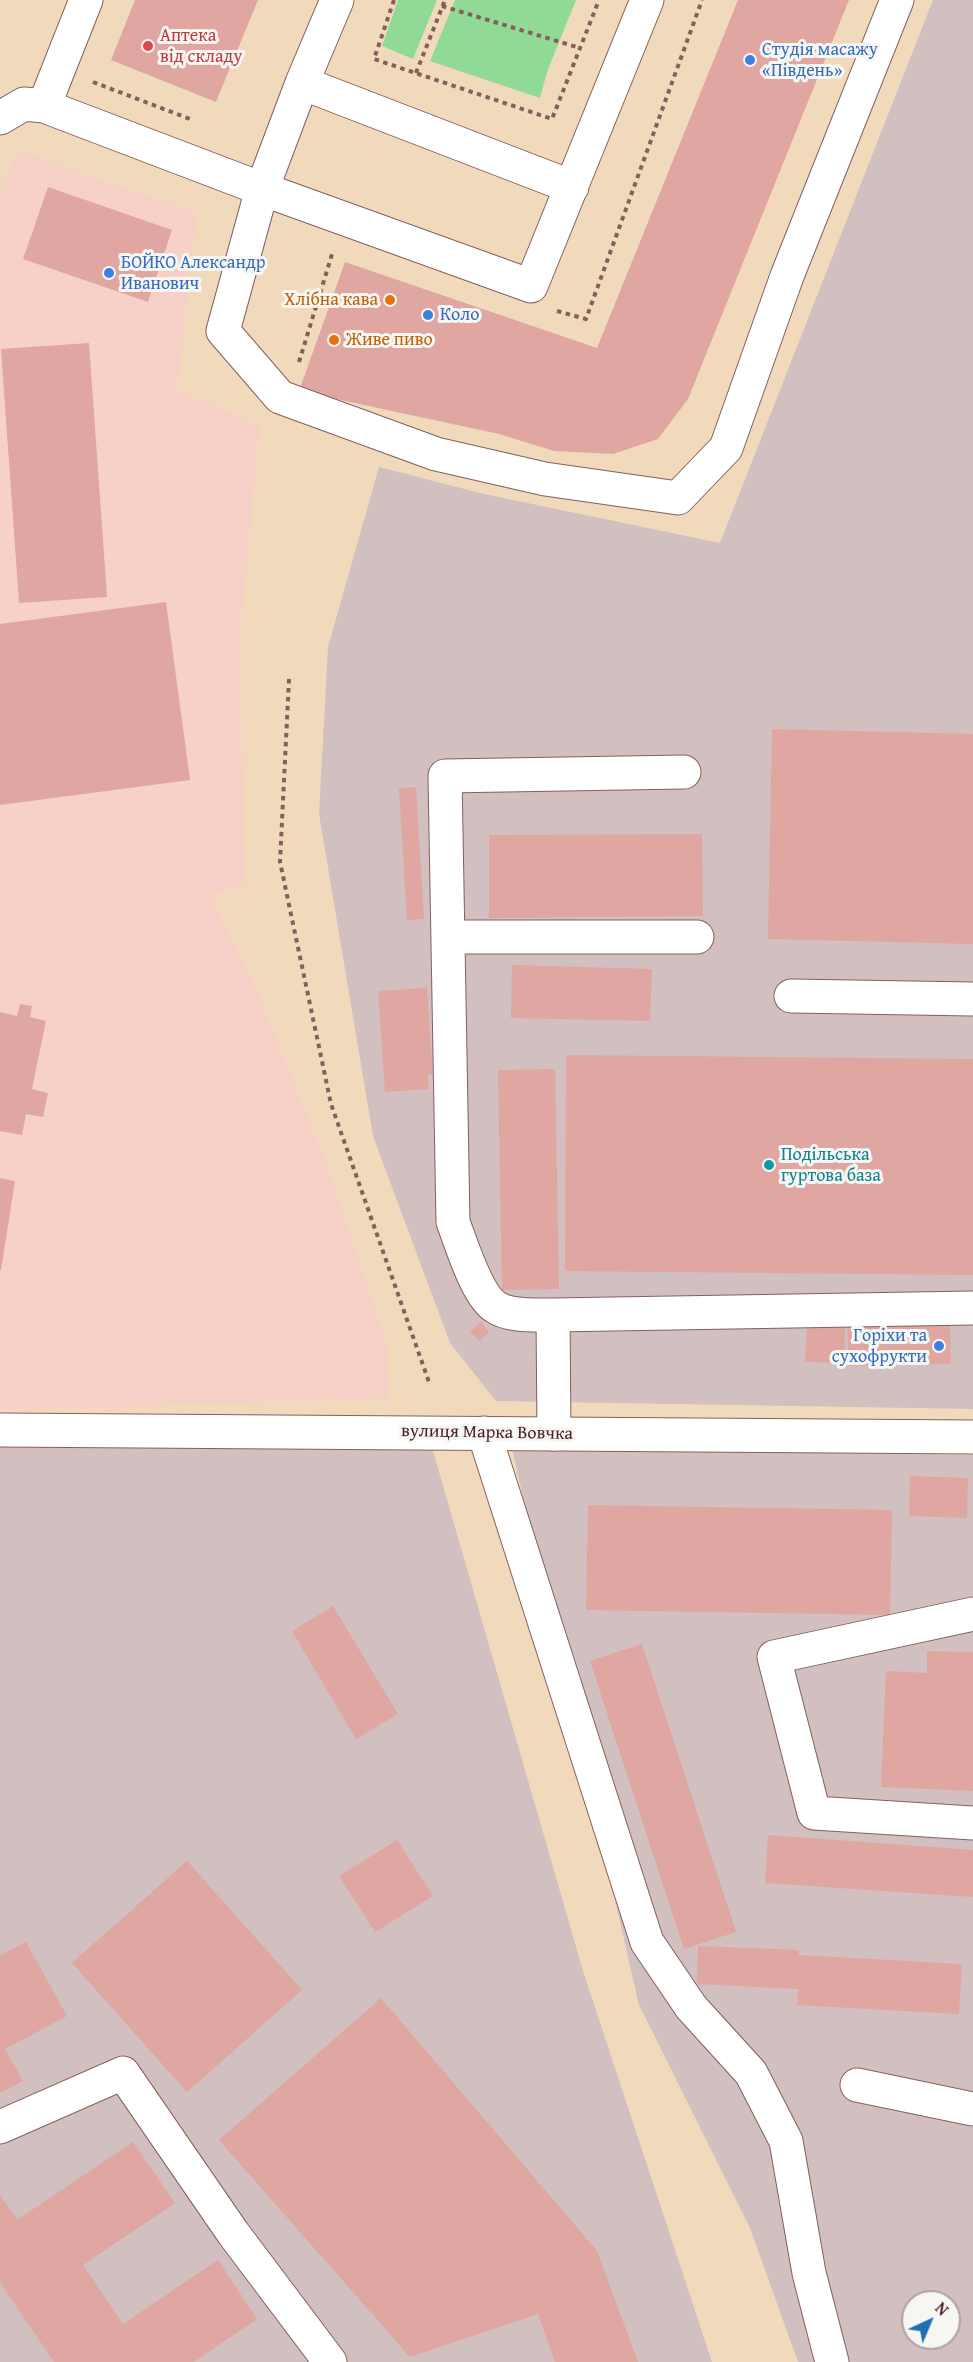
<!DOCTYPE html>
<meta charset="utf-8">
<style>
body{margin:0}
#map{position:relative;width:973px;height:2362px;overflow:hidden;background:#f1dabb;font-family:"Gentium Book Plus",serif}
canvas{display:block}
.north{position:absolute;left:901px;top:2290px;width:60px;height:60px;box-sizing:border-box;background:#f6f6f2;border:2px solid #b1a0a2;border-radius:50%;rotate:44deg;font-size:16px;font-weight:700;line-height:24px;text-align:center;color:#4a1f2b}
.north::after{content:'';display:block;margin:auto;width:21px;height:27px;background:#1f6fb2;clip-path:polygon(50% 0,100% 100%,50% 72%,0 100%)}
</style>
<div id="map">
<canvas width="973" height="2362"></canvas>
<div class="north">N</div>
</div>
<script>
const context = document.querySelector('canvas').getContext('2d');
context.lineJoin = 'round';
function fill(path, color) { context.fillStyle = color; context.fill(path, 'evenodd'); }
function stroke(path, color, width, dash) { context.strokeStyle = color; context.lineWidth = width; context.lineCap = dash ? 'butt' : 'round'; context.setLineDash(dash || []); context.stroke(path); }
function label(font, color, halo, rows, align = 'center') {
  context.font = font + ' "Gentium Book Plus",serif'; context.lineWidth = 6; context.setLineDash([]); context.textBaseline = 'middle'; context.strokeStyle = halo; context.fillStyle = color; for (const [text, x, y, turn = 0] of rows) {
    context.save(); context.translate(x, y); context.rotate((+turn || 0) * Math.PI / 180); context.textAlign = isNaN(turn) ? turn : align; if (halo) context.strokeText(text, 0, 0); context.fillText(text, 0, 0); context.restore();
  }
}
const built = new Path2D(`
 M18,150L197,214L177,390L260,425L240,635L245,885L213,895L217,909L258,992L326,1162L387,1348L389,1399L0,1410V192Z`);
const industrial = new Path2D(`
 M933,0H973V1409L496,1401L450,1343L373,1136L319,814L328,647L379,467L484,494L720,543Z
 M0,1438L431,1444L583,1971L712,2362H0Z
 M512,1449L973,1455V2362H798L750,2228L639,2005ZM913,2302H949V2338H913Z`);
const green = new Path2D(`
 M398,0H437L413,59L382,46Z
 M455,0H576L547,72L540,98L430,61Z`);
const building = new Path2D(`
 M135,0H258L216,102L111,60Z
 M738,0H849L688,399L658,439L613,454L554,451L499,434L299,391L345,262L597,348Z
 M48,187L172,230L148,302L23,259Z
 M89,343L107,597L19,603L1,349Z
 M166,602L190,780L0,805V624Z
 M772,729L973,734V944L768,939Z
 M416,787L424,919L407,920L399,788Z
 M702,834L703,916L489,918V835Z
 M512,965L652,969L650,1021L511,1018Z
 M427,988L433,1075H428L429,1089L385,1092L378,991Z
 M20,1004L32,1006L30,1017L46,1021L32,1089L48,1093L43,1117L26,1114L22,1135L0,1131V1012L17,1016Z
 M566,1055L973,1059V1275L565,1271Z
 M555,1069L559,1289L502,1290L498,1070Z
 M0,1178L15,1181L1,1270H0Z
 M950,1318L951,1364L849,1366L847,1319Z
 M481,1322L489,1332L479,1341L470,1331Z
 M807,1327L845,1328L844,1363L805,1362Z
 M910,1476L968,1478L967,1518L909,1516Z
 M588,1505L892,1510L890,1615L586,1610Z
 M333,1606L398,1714L356,1739L292,1631Z
 M642,1644L736,1932L684,1949L590,1661Z
 M927,1651L973,1652V1791L881,1787L886,1671L927,1673Z
 M768,1835L973,1850V1897L765,1883Z
 M397,1840L433,1896L375,1932L339,1876Z
 M187,1861L302,1990L187,2092L72,1963Z
 M26,1942L67,2016L5,2049L23,2081L0,2093V1956Z
 M698,1946L799,1950V1955L962,1964L959,2014L797,2005L798,1989L697,1984Z
 M381,1998L597,2251L638,2362H555L538,2314L410,2357L219,2140Z
 M133,2142L175,2203L83,2265L123,2324L218,2260L257,2319L194,2362H54L0,2282V2195L17,2220Z`);
const path = new Path2D(`
 M394,0L374,59L552,119L599,0
 M442,6L580,48
 M416,73L445,0
 M93,82L190,119
 M557,311L586,319L702,0
 M299,362L333,251
 M289,679L280,862L331,1104L430,1385`);
const minor = new Path2D(`
 M647,0L531,286L262,189L223,331L280,397L436,454L545,479L678,498L726,448L787,276L897,0
 M302,83L572,187
 M44,106L86,0
 M0,118L24,104L44,106L262,189L302,83L337,0
 M448,937H697
 M791,996L973,999
 M553,1315L973,1308
 M484,1433L647,1942L691,2007L751,2073L786,2141L809,2273L832,2362
 M554,1434L553,1315C536,1315 508,1317 494,1306C476,1293 461,1243 453,1222L445,776L684,772
 M973,1614L774,1657L814,1813L973,1823
 M857,2085L973,2109
 M0,2127L123,2073L233,2233L330,2362`);
const major = new Path2D(`
 M0,1430L973,1437`);
const markers = [
 [148,46,6,"#e0444e"],
 [750,60,6,"#3f7fe0"],
 [109,273,6,"#3f7fe0"],
 [390,300,6,"#e8710a"],
 [428,315,6,"#3f7fe0"],
 [334,340,6,"#e8710a"],
 [769,1165,6,"#0f9aa8"],
 [939,1346,6,"#3f7fe0"]
];
const healthNames = [
 ["Аптека",160,36],
 ["від складу",160,57]
];
const shopNames = [
 ["Студія масажу",762,50],
 ["«Південь»",762,71],
 ["БОЙКО Александр",121,263],
 ["Иванович",121,284],
 ["Коло",440,315],
 ["Горіхи та",927,1336,"right"],
 ["сухофрукти",927,1357,"right"]
];
const foodNames = [
 ["Хлібна кава",378,300],
 ["Живе пиво",346,340,"left"]
];
const cultureNames = [
 ["Подільська",781,1155],
 ["гуртова база",781,1176]
];
const streetNames = [
 ["вулиця Марка Вовчка",487,1433,1]
];
fill(built, '#f7d1c8');
fill(industrial, '#d2bfc0');
fill(green, '#91da95');
fill(building, '#dfa6a2');
stroke(minor, '#84605d', 35);
stroke(major, '#84605d', 35);
stroke(path, '#84605d', 4, [4.5, 4.5]);
stroke(minor, '#fff', 33);
stroke(major, '#fff', 33);
for (const [x, y, r, color] of markers) { const dot = new Path2D(); dot.arc(x, y, r, 0, 2 * Math.PI); context.fillStyle = color; context.fill(dot); stroke(dot, '#f6f6f2', 2); }
label('18px', '#be3a42', '#f6f6f2', healthNames, 'left');
label('18px', '#366cbe', '#f6f6f2', shopNames, 'left');
label('18px', '#c56008', '#f6f6f2', foodNames, 'right');
label('18px', '#0d838f', '#f6f6f2', cultureNames, 'left');
label('18px', '#4a1f2b', '#f6f6f2', streetNames);
</script>
